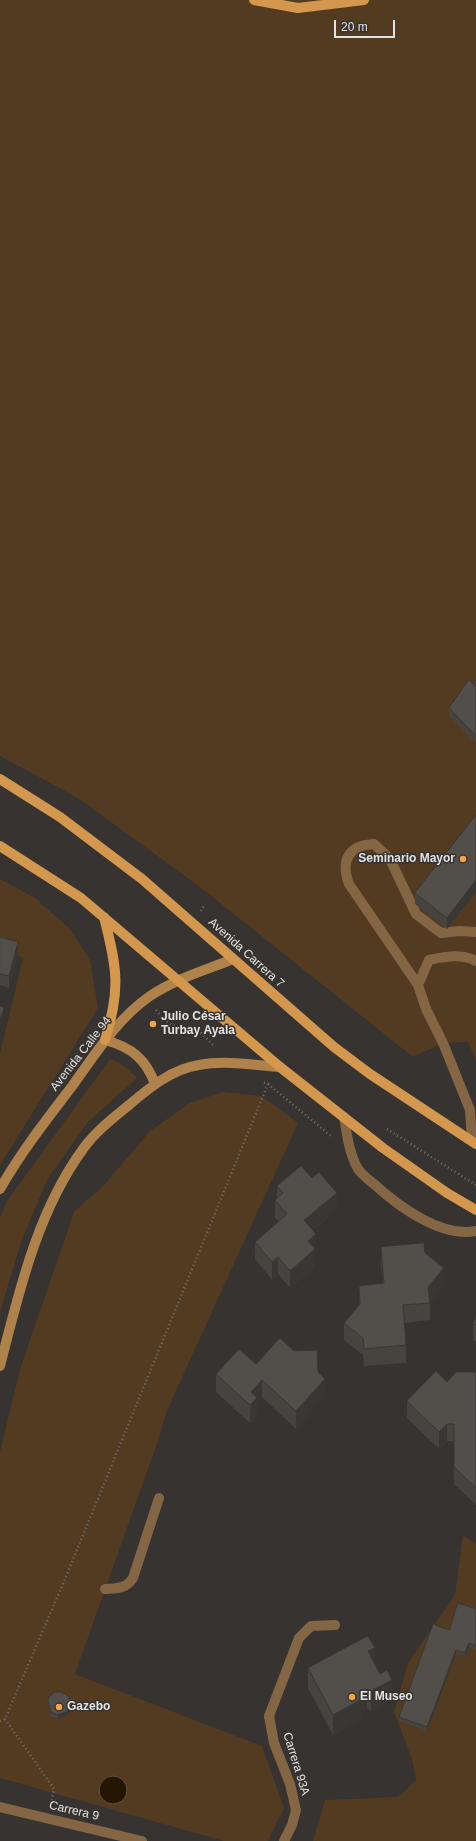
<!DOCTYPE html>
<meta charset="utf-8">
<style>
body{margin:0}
#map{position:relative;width:476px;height:1841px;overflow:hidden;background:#363330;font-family:Helvetica,sans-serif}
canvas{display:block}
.scale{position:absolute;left:334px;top:20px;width:61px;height:18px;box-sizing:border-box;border:2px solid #e5e3e1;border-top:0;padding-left:5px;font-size:12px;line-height:14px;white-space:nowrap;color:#e5e3e1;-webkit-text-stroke:3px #363330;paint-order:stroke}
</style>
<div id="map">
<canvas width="476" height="1841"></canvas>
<div class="scale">20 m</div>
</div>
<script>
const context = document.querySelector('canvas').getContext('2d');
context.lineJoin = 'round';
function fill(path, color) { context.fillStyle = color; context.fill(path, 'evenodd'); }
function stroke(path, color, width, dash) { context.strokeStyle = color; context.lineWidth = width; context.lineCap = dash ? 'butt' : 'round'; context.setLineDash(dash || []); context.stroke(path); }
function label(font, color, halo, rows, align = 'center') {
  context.font = font + ' Helvetica,sans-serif'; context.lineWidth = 3; context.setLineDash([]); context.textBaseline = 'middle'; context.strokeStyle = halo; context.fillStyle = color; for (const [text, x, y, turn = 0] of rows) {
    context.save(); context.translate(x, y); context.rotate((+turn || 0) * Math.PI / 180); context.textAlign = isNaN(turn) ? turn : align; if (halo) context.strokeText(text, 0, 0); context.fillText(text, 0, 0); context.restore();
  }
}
const green = new Path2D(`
 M0,0H476V1060L468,1042L443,1043L413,1057L200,887L78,798L0,756Z
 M0,879L35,898L69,928L90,960L98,1008L0,1165V1053L23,958L0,947Z
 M110,1059C122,1063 129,1069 137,1078L88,1122L48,1178L21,1242L0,1312V1218L7,1201Z
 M223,1092L262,1096L298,1123L166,1413L159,1438L75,1674L262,1746L284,1808L268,1841H224L0,1778V1452L20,1369L74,1212L104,1185L150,1131L190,1103Z
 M463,1535L476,1544V1841H313L325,1800L398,1797L416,1780L412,1759L394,1712L408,1663L455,1595Z`);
const water = new Path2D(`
 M99 1790a14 14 0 1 1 28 0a14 14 0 1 1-28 0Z`);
const path = new Path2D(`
 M201,911L205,904
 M156,1010L162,1018L172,1025L201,1033L215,1047
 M268,1084L331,1136
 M387,1129L476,1185
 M5,1719L54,1789L51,1805
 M0,1721L5,1719L65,1579L268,1084L262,1082`);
const lane = new Path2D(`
 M418,985L429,960C445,957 460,953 476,961
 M344,1117C347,1135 349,1153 358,1169C362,1175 369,1180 374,1184C398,1206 441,1238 476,1231
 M472,1141L470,1110L443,1043L426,1009L418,985L349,884C340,860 349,845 374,844L390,859L416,914L441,933L460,931L476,932
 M105,1589C117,1588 126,1589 133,1578L159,1498
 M269,1716L299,1638L311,1626L335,1625`);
const street = new Path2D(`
 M269,1716L274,1743L290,1784L296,1810L292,1825L284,1841
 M0,1807L142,1841`);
const secondary = new Path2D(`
 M105,1040C131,1047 146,1059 155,1084
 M0,1189C21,1152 47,1119 73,1085C95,1054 118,1018 150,996C175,979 206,970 233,959
 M0,1366C19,1292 37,1212 83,1149C95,1132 113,1118 129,1105C149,1088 172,1069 199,1065C225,1060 254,1065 280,1067`);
const primary = new Path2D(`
 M254,0L298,8L364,0
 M0,779L60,817L142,879L334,1047L370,1074L476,1144
 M0,846L81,898L280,1067L383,1148L447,1193L476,1210
 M104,917C117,968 121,989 105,1040`);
const wall = new Path2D(`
 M476,687V744L449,716V708Z
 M476,815L447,929L415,904V893Z
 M0,937L18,953L9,988L0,985Z
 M277,1186L337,1210L313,1230L316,1251L315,1252V1267L290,1288L278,1274L272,1280L255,1259V1242L279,1221L275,1218V1200L277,1199Z
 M381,1247L425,1253L444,1286L430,1302V1320L405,1323L406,1345V1363L364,1366L363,1355L344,1340V1323L359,1306V1286L383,1284L381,1264Z
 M476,1317V1342L473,1340V1323Z
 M256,1364L318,1372L325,1396L296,1429L262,1397L257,1403V1415L250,1423L216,1392V1374Z
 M476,1372V1505L454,1484V1441H447L439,1449L407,1418V1401L447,1382Z
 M476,1609V1650L469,1647L465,1657L456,1654L427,1731L399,1721V1717L449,1630Z
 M375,1663L392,1700L371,1711L367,1708L362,1711V1719L333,1735L308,1688V1668Z
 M48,1701L71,1708L68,1715L58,1719L51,1716L48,1705Z`);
const shadedWall = new Path2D(`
 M476,880V892L447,929V918Z
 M18,942V953L9,988V976Z
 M4,1007V1015L0,1029V1021Z
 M337,1193V1210L304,1237V1220Z
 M316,1234V1251L315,1252V1267L290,1288V1271L308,1241Z
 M278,1257V1274L272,1280V1262Z
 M444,1268V1286L429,1303L428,1287Z
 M325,1379V1396L296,1429V1411Z
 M262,1380V1397L257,1403V1415L250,1423L251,1392Z
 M447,1424V1441L439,1449V1432Z
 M469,1643V1647L465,1657V1653Z
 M375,1648V1668L368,1651Z
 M456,1650V1654L427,1731V1727Z
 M392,1680V1700L371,1711V1691Z
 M367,1689V1708L362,1711V1719L333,1735V1715L359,1693Z
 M71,1704V1708L68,1715L58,1719V1715Z`);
const building = new Path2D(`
 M469,680L476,687V736L449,708Z
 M476,815V880L447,918L415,893Z
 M0,937L18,942L9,976L0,974Z
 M0,1006L4,1007L0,1021Z
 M301,1166L312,1178L319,1172L337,1193L304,1220L316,1234L308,1241L315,1249L290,1271L278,1257L272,1262L255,1242L287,1214L275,1200L283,1193L277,1186Z
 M424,1243L425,1253L444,1268L428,1287L430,1303L403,1305L406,1345L364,1349L363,1338L344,1323L360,1304L359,1286L384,1283L381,1247Z
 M476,1317V1325L473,1323Z
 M280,1338L294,1351L317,1350L318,1372L325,1379L296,1411L262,1380L251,1392L257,1398L250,1405L216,1374L239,1349L256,1364Z
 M436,1371L447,1382L456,1372H476V1488L454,1467V1424H447L439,1432L407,1401Z
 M458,1603L476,1609V1646L469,1643L465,1653L456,1650L427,1727L399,1717L433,1624L449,1630Z
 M368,1636L375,1648L368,1651L380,1674L387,1670L392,1680L371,1691L367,1689L359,1693L362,1699L333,1715L308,1668Z
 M55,1692H62L69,1697L71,1704L68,1711L58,1715L51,1712L48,1701L49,1697Z`);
const markers = [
 [463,859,4,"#f2a541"],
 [153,1024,4,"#f2a541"],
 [352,1697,4,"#f2a541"],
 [59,1707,4,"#f2a541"]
];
const poiNames = [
 ["Seminario Mayor",455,859,"right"],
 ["Julio César",161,1017],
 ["Turbay Ayala",161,1031],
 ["El Museo",360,1697],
 ["Gazebo",67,1707]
];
const streetNames = [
 ["Avenida Carrera 7",246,953,42],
 ["Avenida Calle 94",81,1054,-52],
 ["Carrera 93A",296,1764,73],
 ["Carrera 9",74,1811,13]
];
fill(green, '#523b20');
fill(water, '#261501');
stroke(water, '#5f5344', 1);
stroke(path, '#74716f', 2.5, [1, 3]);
stroke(lane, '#846645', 10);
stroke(street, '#846645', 10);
stroke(secondary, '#b0824b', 10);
stroke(primary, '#d3974e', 10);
fill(wall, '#474440');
fill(shadedWall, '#393734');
fill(building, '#524f4b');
stroke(building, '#393734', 1);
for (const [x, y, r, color] of markers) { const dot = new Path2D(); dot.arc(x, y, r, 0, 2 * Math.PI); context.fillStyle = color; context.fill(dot); stroke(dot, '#363330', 1.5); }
label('bold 12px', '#e5e3e1', '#363330', poiNames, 'left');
label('12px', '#e5e3e1', '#363330', streetNames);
</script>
